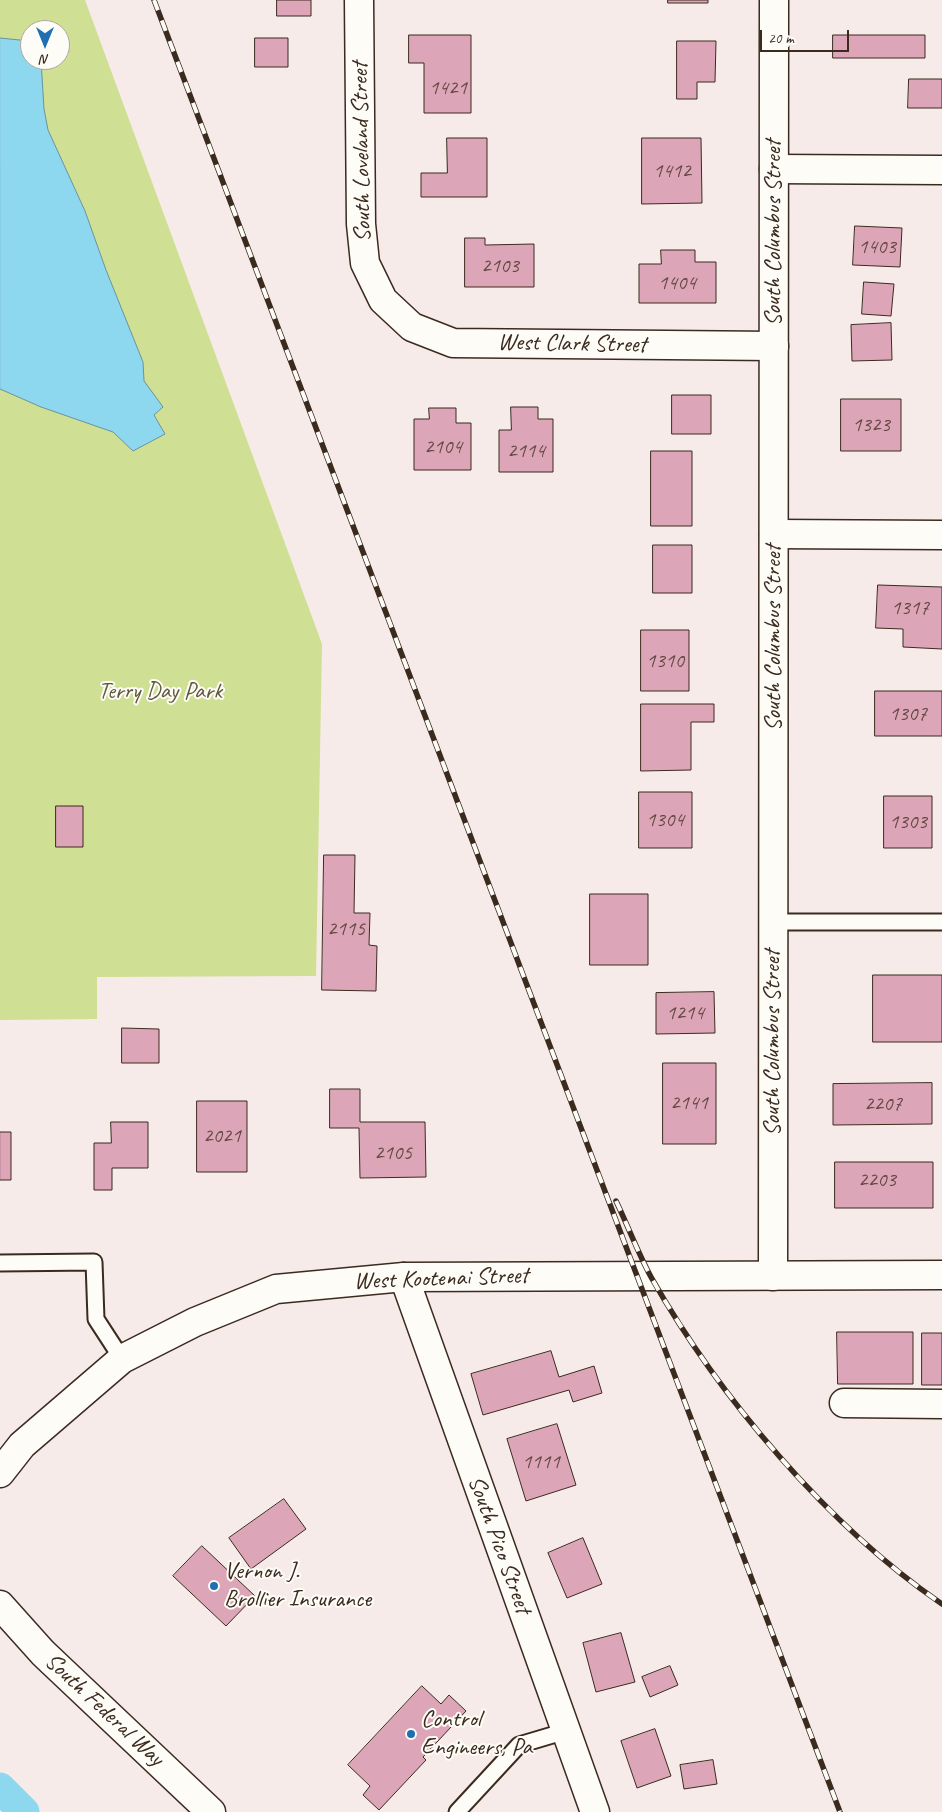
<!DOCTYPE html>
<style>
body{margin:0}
#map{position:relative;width:942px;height:1812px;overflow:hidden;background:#f7ebea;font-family:Caveat,sans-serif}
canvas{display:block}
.north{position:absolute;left:20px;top:20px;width:50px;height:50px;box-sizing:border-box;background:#fdfcf7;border:1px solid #afa8a0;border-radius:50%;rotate:180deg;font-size:14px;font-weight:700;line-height:20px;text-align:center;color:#3b2a1e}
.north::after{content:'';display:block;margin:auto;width:18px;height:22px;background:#1f6fb2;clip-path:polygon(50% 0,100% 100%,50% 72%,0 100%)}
.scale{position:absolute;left:760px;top:30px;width:89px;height:22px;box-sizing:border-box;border:2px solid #3b2a1e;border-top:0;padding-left:6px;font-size:15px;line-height:18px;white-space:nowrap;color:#3b2a1e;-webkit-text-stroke:4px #fdfcf7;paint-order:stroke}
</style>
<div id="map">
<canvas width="942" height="1812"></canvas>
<div class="north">N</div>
<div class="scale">20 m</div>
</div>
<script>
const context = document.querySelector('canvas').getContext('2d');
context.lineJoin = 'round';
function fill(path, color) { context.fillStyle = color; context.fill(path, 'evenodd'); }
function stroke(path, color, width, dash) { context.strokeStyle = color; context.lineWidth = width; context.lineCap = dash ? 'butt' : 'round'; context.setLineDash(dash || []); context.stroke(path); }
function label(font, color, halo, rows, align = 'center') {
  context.font = font + ' Caveat,sans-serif'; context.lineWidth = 4; context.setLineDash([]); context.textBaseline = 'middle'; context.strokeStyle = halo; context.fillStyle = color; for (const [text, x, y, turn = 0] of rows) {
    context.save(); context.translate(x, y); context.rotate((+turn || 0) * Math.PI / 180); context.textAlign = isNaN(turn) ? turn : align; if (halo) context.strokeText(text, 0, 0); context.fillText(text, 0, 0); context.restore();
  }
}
const green = new Path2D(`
 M0,0H85L322,644L316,976L97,977V1019L0,1020ZM30,30H60V60H30Z`);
const water = new Path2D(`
 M0,38L29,41L30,60H41L44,109L48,130L85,211L106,270L143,362L144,381L163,407L154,415L165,434L133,451L113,432L41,407L0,389Z`);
const canal = new Path2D(`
 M0,1788L24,1812`);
const building = new Path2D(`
 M277,0H311V16H277Z
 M668,0H708V3H668Z
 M409,35H471V113H424V63H409Z
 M833,35H925V58H833Z
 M255,38H288V67H255Z
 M677,41H716L715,82H697V99H677Z
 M909,79H942V108H908Z
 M447,138H487V197H421V173H447Z
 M642,138H701L702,203L642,204Z
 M855,226L902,228L900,267L853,265Z
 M465,238H485V245L534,244V287H465Z
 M661,250H695V262H716V303H639V264H661Z
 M864,282L894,284L891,316L862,314Z
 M891,323L892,360L852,361L851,325Z
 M672,395H711V434H672Z
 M841,399H901V451H841Z
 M511,407H538V419H553V472H499V430H511Z
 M429,408H456V423H471V470H414V419H429Z
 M651,451H692V526H651Z
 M653,545H692V593H653Z
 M878,585L942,587V649L903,647V629L876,628Z
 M641,630H689V691H641Z
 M875,691H942V736H875Z
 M641,704H714V722H691V770L641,771Z
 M639,792H692V848H639Z
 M884,796H932V848H884Z
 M56,806H83V847H56Z
 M324,855H355L354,913H370L369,945L377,946L376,991L322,990Z
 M590,894H648V965H590Z
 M873,975H942V1042H873Z
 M714,992L715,1033L656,1034V993Z
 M122,1028L159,1029V1063H122Z
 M663,1063H716V1144H663Z
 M932,1083V1124L833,1125V1084Z
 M330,1089H360V1122H425L426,1177L360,1178L359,1128H330Z
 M197,1101H247V1172H197Z
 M111,1122H148V1168H112V1190H94V1143H111Z
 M0,1132H11V1180H0Z
 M835,1162H933V1208H835Z
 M837,1332H913V1384H838Z
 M922,1333H942V1385H922Z
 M551,1351L559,1377L594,1366L602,1393L573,1402L569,1390L483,1415L471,1374Z
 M557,1424L576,1485L526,1501L507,1439Z
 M284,1499L306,1529L251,1569L229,1538Z
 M583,1538L602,1584L567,1598L548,1553Z
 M202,1546L255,1596L226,1626L173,1576Z
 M621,1633L635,1682L596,1692L583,1643Z
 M670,1666L678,1685L650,1697L642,1677Z
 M422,1686L441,1704L449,1695L466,1711L423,1757L426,1760L379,1810L363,1795L370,1786L348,1765Z
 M655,1729L671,1776L637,1788L621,1741Z
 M713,1760L717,1784L684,1789L680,1765Z`);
const service = new Path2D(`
 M773,922H942
 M0,1263L94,1262L96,1319L122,1359
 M457,1812L519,1745L566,1731`);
const minor = new Path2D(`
 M359,0L361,224L365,263L383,300L412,327L453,343L774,346
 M774,169L942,170
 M774,534L942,535
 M404,1277L595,1812
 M844,1403L942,1404`);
const tertiary = new Path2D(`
 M773,1276L774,0`);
const secondary = new Path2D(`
 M0,1473L22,1445L122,1359L195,1322L276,1289L404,1277L942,1275
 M0,1605L43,1653L211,1812`);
const rail = new Path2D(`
 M154,0L840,1812
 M616,1201C628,1226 638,1253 651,1277C719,1397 828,1526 942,1604`);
const markers = [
 [214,1586,5,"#1f6fb2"],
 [411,1734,5,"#1f6fb2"]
];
const numberNames = [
 ["1421",448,88],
 ["1412",672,171],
 ["1403",877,247],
 ["2103",500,266],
 ["1404",677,283],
 ["1323",871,425],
 ["2104",443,447],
 ["2114",526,451],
 ["1317",910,608],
 ["1310",665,661],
 ["1307",908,714],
 ["1304",665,820],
 ["1303",908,822],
 ["2115",346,929],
 ["1214",685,1013],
 ["2141",689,1103],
 ["2207",883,1104],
 ["2021",222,1136],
 ["2105",393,1153],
 ["2203",877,1180],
 ["1111",541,1462]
];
const streetNames = [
 ["South Loveland Street",362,152,-91],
 ["South Columbus Street",774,233,-90],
 ["West Clark Street",572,344,1],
 ["South Columbus Street",774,638,-90],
 ["South Columbus Street",773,1043,-90],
 ["West Kootenai Street",441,1279,-2],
 ["South Pico Street",499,1545,70],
 ["South Federal Way",104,1710,43]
];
const parkNames = [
 ["Terry Day Park",160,692]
];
const poiNames = [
 ["Vernon J.",224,1572],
 ["Brollier Insurance",224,1600],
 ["Control",421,1720],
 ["Engineers, Pa",421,1748]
];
fill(green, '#cfdf93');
fill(water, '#8ed8ef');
stroke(water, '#6d929b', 1);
stroke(canal, '#8ed8ef', 31);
fill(building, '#dda5b8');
stroke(building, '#3b2a1e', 1);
stroke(service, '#3b2a1e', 19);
stroke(minor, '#3b2a1e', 31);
stroke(tertiary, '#3b2a1e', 31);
stroke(secondary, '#3b2a1e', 31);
stroke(service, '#fdfcf7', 15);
stroke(minor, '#fdfcf7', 28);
stroke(tertiary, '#fdfcf7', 28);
stroke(secondary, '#fdfcf7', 28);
stroke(rail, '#3b2a1e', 5.5);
stroke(rail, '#fdfcf7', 4, [11]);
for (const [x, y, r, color] of markers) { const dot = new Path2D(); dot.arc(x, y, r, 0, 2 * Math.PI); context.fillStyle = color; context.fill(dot); stroke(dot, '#fdfcf7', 2); }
label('21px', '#644944', null, numberNames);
label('24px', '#3b2a1e', '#fdfcf7', streetNames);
label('24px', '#60573b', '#fdfcf7', parkNames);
label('24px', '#3b2a1e', '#fdfcf7', poiNames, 'left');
</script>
